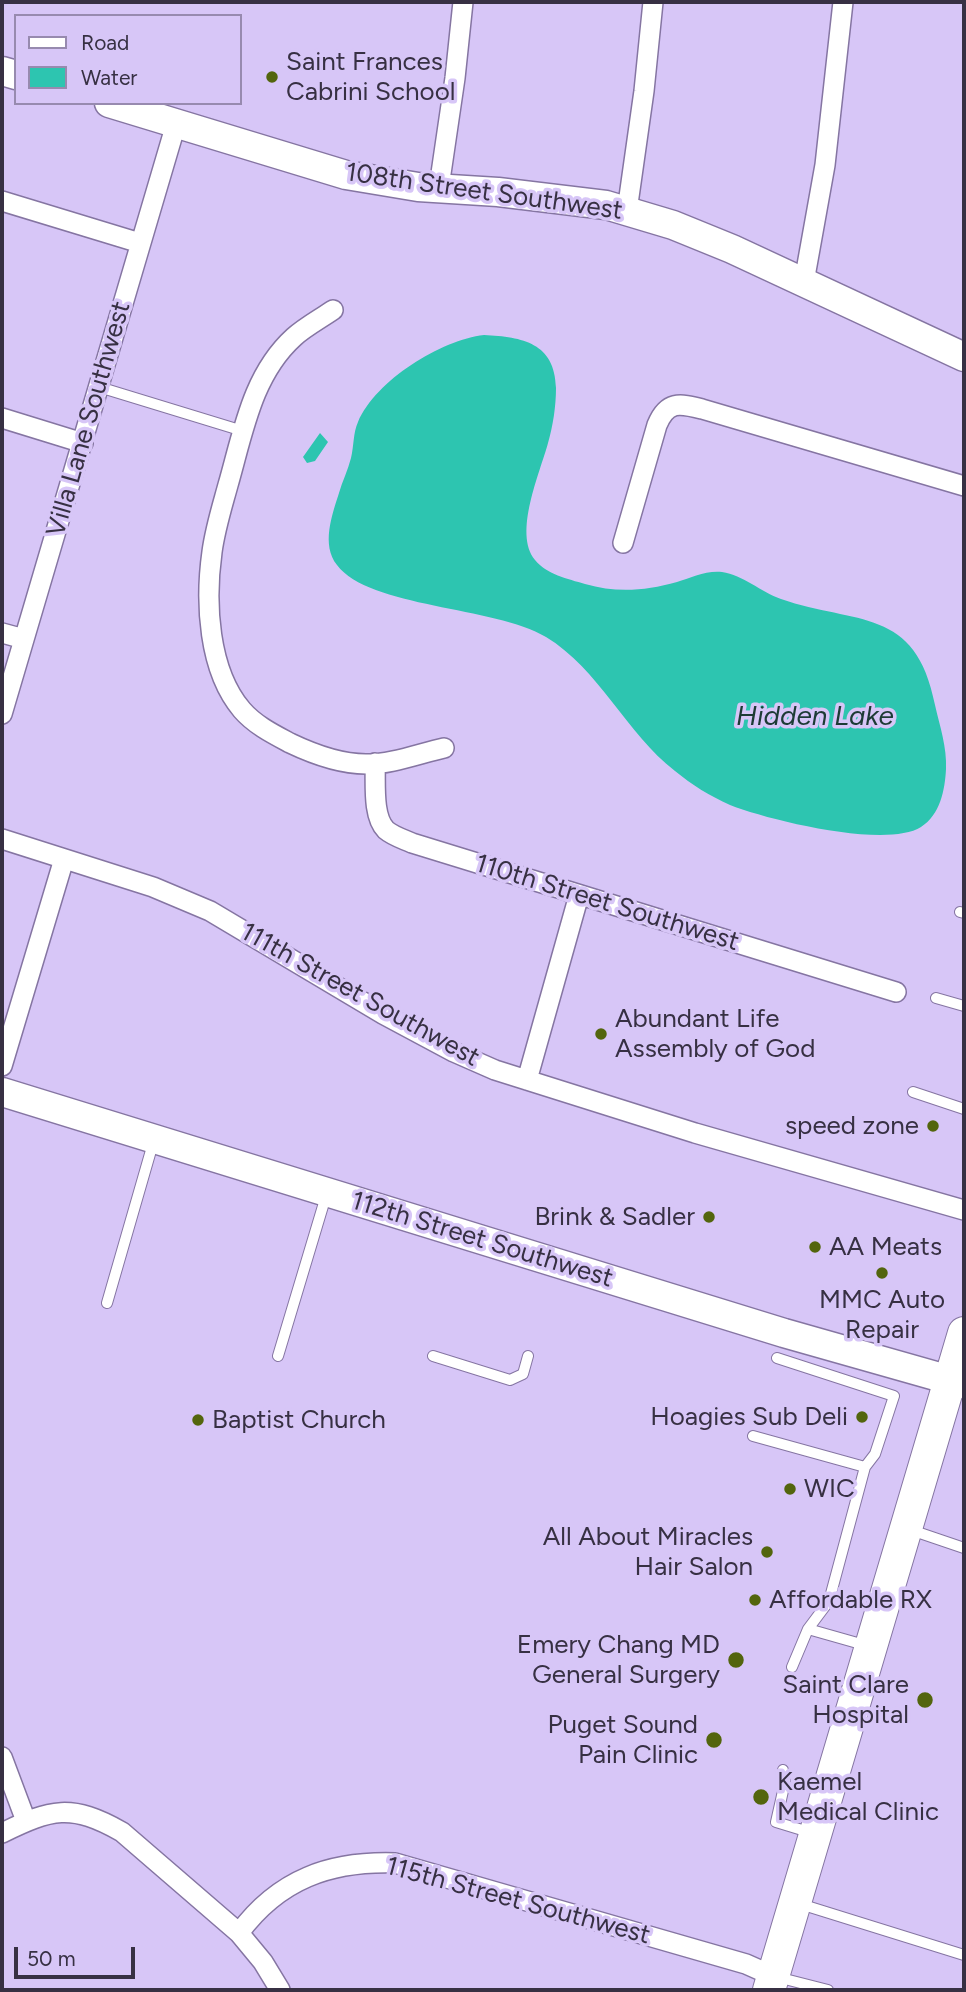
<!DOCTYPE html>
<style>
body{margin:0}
#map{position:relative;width:966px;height:1992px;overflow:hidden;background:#d7c6f7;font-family:Figtree,sans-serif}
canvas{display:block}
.frame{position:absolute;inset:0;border:4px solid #373043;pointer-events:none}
.legend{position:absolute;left:14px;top:14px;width:228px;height:91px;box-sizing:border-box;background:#d7c6f7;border:2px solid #978aaf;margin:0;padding:9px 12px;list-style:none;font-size:21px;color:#373043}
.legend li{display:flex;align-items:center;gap:14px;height:35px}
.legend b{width:35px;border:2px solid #978aaf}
.scale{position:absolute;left:14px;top:1947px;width:121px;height:32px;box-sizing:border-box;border:4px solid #373043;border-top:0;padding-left:9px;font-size:21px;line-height:24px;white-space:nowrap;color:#373043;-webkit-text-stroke:5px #d7c6f7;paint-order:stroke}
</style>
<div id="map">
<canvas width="966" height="1992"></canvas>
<div class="frame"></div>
<ul class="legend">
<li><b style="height:9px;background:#fff"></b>Road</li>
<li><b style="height:19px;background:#2dc5b0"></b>Water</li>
</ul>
<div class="scale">50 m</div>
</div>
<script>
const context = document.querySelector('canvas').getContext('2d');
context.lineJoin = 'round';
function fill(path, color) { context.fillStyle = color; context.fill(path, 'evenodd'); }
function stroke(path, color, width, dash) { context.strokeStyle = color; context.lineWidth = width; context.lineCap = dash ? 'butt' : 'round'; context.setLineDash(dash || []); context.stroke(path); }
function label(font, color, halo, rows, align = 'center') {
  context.font = font + ' Figtree,sans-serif'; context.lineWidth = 7; context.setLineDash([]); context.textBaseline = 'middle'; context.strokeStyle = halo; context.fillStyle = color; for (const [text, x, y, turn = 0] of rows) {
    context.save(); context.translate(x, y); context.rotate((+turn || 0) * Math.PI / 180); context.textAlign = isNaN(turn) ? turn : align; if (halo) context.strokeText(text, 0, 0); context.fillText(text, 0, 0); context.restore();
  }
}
const water = new Path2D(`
 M484,335C523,337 555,343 556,388C556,406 553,426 548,443C540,473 513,533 535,560C546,574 568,579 585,584C616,593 645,591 677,582C690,578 707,570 722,572C743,575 761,592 781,599C856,625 916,606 935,705C940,727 947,747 946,769C945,790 940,815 921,827C886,849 768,820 730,805C710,796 692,785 675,771C626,733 599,669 546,637C494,606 369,608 337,565C321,545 332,515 339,493C342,482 348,470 351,458C354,446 353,433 358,422C376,380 441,340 484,335Z
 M320,433L328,442L315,461L307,463L303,457Z`);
const lane = new Path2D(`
 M99,387L243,431
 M960,912L964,913
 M936,998L964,1006
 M913,1092L964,1109
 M107,1303L154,1140
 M278,1356L326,1196
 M433,1356L510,1380L523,1374L528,1356
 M777,1358L894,1396L875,1454L865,1467L829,1601L808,1629L792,1667
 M753,1436L865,1467
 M911,1530L964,1548
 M808,1629L868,1646
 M783,1770L785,1782L776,1822L812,1833
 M797,1903L964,1955
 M777,1977L828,1990`);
const street = new Path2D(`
 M439,187L455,78L463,2
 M2,201L140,243
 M627,211L644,91L653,2
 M804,282L825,165L843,2
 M333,310C320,319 305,327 294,337C252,375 243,433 228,485C222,507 215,529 212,552C205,602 208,670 242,710C255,725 273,734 290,743C313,754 340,764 366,764C389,765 421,753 444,748
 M2,418L83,443
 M623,543L657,425C667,401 679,403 702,409L964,486
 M2,633L24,639
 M2,714L176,124
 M375,763C376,782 372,816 386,830C393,836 403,839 412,843L896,992
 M2,839L153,887L210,911L383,1014L454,1052L495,1070L695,1133L964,1210
 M2,1066L64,859
 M527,1080L579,895
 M2,1757L26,1821
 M2,1833C51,1809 71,1803 122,1832L239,1933L263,1962L280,1990
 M239,1933C279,1879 330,1861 395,1863L746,1964L773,1976`);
const secondary = new Path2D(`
 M2,71L16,75
 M109,103L346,175L418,187L498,192L606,205L673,225L732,249L964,357
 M2,1092L784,1333L964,1384`);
const primary = new Path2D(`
 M769,1990L964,1333`);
const markers = [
 [272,77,7,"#53650d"],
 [601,1034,7,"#53650d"],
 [933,1126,7,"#53650d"],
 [709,1217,7,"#53650d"],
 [815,1247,7,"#53650d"],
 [882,1273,7,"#53650d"],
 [862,1417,7,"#53650d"],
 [198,1420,7,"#53650d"],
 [790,1489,7,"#53650d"],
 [767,1552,7,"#53650d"],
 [755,1600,7,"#53650d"],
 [736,1660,9,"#53650d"],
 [925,1700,9,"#53650d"],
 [714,1740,9,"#53650d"],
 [761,1797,9,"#53650d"]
];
const poiNames = [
 ["Saint Frances",286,62],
 ["Cabrini School",286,92],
 ["Abundant Life",615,1019],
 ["Assembly of God",615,1049],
 ["speed zone",919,1126,"right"],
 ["Brink & Sadler",695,1217,"right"],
 ["AA Meats",829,1247],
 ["MMC Auto",882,1300,"center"],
 ["Repair",882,1330,"center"],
 ["Hoagies Sub Deli",848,1417,"right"],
 ["Baptist Church",212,1420],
 ["WIC",804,1489],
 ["All About Miracles",753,1537,"right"],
 ["Hair Salon",753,1567,"right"],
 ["Affordable RX",769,1600],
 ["Emery Chang MD",720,1645,"right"],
 ["General Surgery",720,1675,"right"],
 ["Saint Clare",909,1685,"right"],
 ["Hospital",909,1715,"right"],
 ["Puget Sound",698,1725,"right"],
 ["Pain Clinic",698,1755,"right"],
 ["Kaemel",777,1782],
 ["Medical Clinic",777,1812]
];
const streetNames = [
 ["108th Street Southwest",484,192,8],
 ["Villa Lane Southwest",89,419,-74],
 ["110th Street Southwest",607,903,17],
 ["111th Street Southwest",360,995,29],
 ["112th Street Southwest",482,1240,17],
 ["115th Street Southwest",518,1901,15]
];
const waterNames = [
 ["Hidden Lake",815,717]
];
fill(water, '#2dc5b0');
stroke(lane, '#8575a2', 12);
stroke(street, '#8575a2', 22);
stroke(secondary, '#8575a2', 31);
stroke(primary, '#8575a2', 34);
stroke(lane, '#fff', 10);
stroke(street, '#fff', 19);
stroke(secondary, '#fff', 28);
stroke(primary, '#fff', 32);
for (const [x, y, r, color] of markers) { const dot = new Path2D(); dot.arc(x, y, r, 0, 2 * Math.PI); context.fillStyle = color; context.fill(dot); stroke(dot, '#d7c6f7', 2.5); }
label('26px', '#373043', '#d7c6f7', poiNames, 'left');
label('26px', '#373043', '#d7c6f7', streetNames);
label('italic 28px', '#1d3b35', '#d7c6f7', waterNames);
</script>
